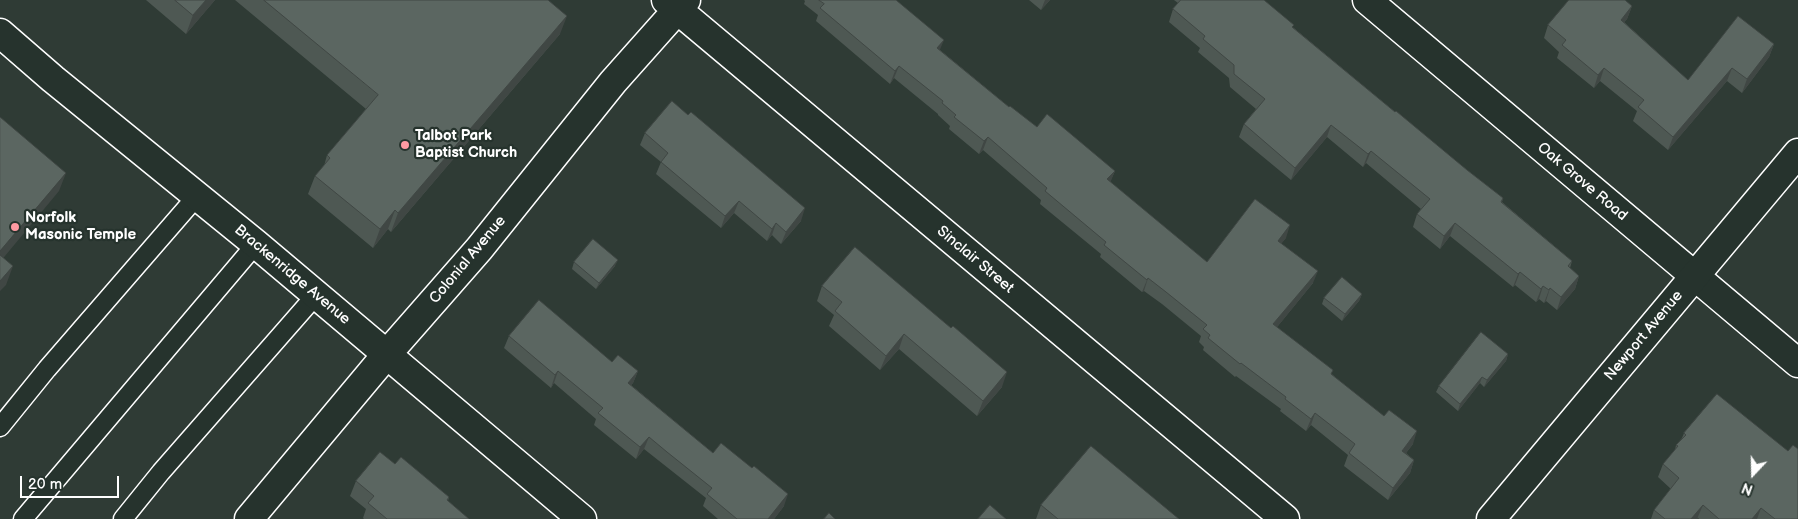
<!DOCTYPE html>
<style>
body{margin:0}
#map{position:relative;width:1798px;height:519px;overflow:hidden;background:#2f3b35;font-family:"Balsamiq Sans",sans-serif}
canvas{display:block}
.north{position:absolute;left:1728px;top:449px;width:50px;height:50px;-webkit-text-stroke:4px #26332d;paint-order:stroke;rotate:201deg;font-size:14px;font-weight:700;line-height:20px;text-align:center;color:#fff}
.north::after{content:'';display:block;margin:auto;width:18px;height:22px;background:#fff;clip-path:polygon(50% 0,100% 100%,50% 72%,0 100%)}
.scale{position:absolute;left:20px;top:476px;width:99px;height:22px;box-sizing:border-box;border:2px solid #fff;border-top:0;padding-left:6px;font-size:15px;line-height:18px;white-space:nowrap;color:#fff;-webkit-text-stroke:4px #26332d;paint-order:stroke}
</style>
<div id="map">
<canvas width="1798" height="519"></canvas>
<div class="north">N</div>
<div class="scale">20 m</div>
</div>
<script>
const context = document.querySelector('canvas').getContext('2d');
context.lineJoin = 'round';
function stroke(path, color, width, dash) { context.strokeStyle = color; context.lineWidth = width; context.lineCap = dash ? 'butt' : 'round'; context.setLineDash(dash || []); context.stroke(path); }
function fill(path, color) { context.fillStyle = color; context.fill(path, 'evenodd'); }
function label(font, color, halo, rows, align = 'center') {
  context.font = font + ' "Balsamiq Sans",sans-serif'; context.lineWidth = 4.5; context.setLineDash([]); context.textBaseline = 'middle'; context.strokeStyle = halo; context.fillStyle = color; for (const [text, x, y, turn = 0] of rows) {
    context.save(); context.translate(x, y); context.rotate((+turn || 0) * Math.PI / 180); context.textAlign = isNaN(turn) ? turn : align; if (halo) context.strokeText(text, 0, 0); context.fillText(text, 0, 0); context.restore();
  }
}
const lane = new Path2D(`
 M0,427L47,369L197,196
 M23,519L256,244
 M123,519L161,472L316,295`);
const street = new Path2D(`
 M666,0L1285,519
 M1367,0L1798,363
 M0,33L53,79L256,244L582,519
 M249,519L387,354L479,249L613,82L686,0`);
const secondary = new Path2D(`
 M1491,519L1798,153`);
const wall = new Path2D(`
 M146,0H215L186,34Z
 M235,0H548L560,34L391,232L388,229L373,248L308,194L315,176L324,166L327,155L366,109Z
 M804,0H896L940,50L1009,107L1037,127L1115,171L1110,182L1207,262L1286,238L1281,243L1313,283L1277,327L1413,444L1406,453L1414,460L1410,473L1388,500L1344,466L1348,455L1311,425L1306,431L1280,411L1281,409L1236,376L1235,377L1203,350L1204,347L1199,342L1201,336L1162,304L1144,291L1142,292L1100,257L1101,254L1040,204L1041,200L983,150L979,154L949,129L950,126L938,115V114L894,78L890,84L816,21L818,15L804,4L805,1Z
 M1029,0H1050L1041,10Z
 M1174,0H1260L1395,112L1467,170L1503,198L1502,202L1572,261L1570,268L1579,276L1575,289L1557,310L1546,301L1544,303L1539,299L1536,302L1515,285L1513,287L1450,236L1440,249L1413,227L1417,214L1421,209L1366,163L1363,167L1327,137L1291,180L1239,137L1244,124L1256,109L1230,87L1229,78L1198,52L1200,48L1169,22L1173,9L1178,3Z
 M1632,6L1627,19L1624,22L1688,80L1774,44L1769,57L1742,93L1727,81L1668,150L1633,121L1637,111L1600,81L1594,88L1557,58L1559,52L1544,38L1548,25Z
 M645,133L801,221L781,244L772,235L767,241L734,213L721,228L656,174L661,162L640,145Z
 M574,262L615,266L596,289L572,269Z
 M822,286L1002,387L977,416L899,349L880,370L829,326L834,315L817,301Z
 M1362,294L1359,301L1342,321L1322,304L1324,298Z
 M509,336L612,362L638,371L633,383L631,385L713,453L784,506L774,519H718L703,506L706,498L663,464L644,449L636,459L594,425L596,419L554,383L551,388L504,348Z
 M1508,354L1506,361L1484,387L1480,383L1458,411L1436,392L1439,386Z
 M1684,433L1798,519H1699L1698,518L1697,519H1651L1654,510L1671,489L1658,477L1663,464L1675,450L1676,445L1682,438Z
 M395,464L449,497L448,501L469,519H364L363,518L366,509L350,496L356,481Z
 M1041,505L1179,519H1036Z`);
const shadedWall = new Path2D(`
 M206,0H215L186,34L193,15Z
 M1045,0H1050L1041,10Z
 M1632,6L1627,19L1616,33L1621,20Z
 M567,16L560,34L391,232L398,213Z
 M944,40L939,52L937,48Z
 M1774,44L1769,57L1742,93L1747,79Z
 M899,66L894,78L890,84L895,71Z
 M1604,68L1600,81L1594,88L1598,75Z
 M1732,68L1727,81L1668,150L1673,137Z
 M1331,125L1327,137L1291,180L1295,168Z
 M988,137L983,150L979,154L984,141Z
 M1371,151L1366,163L1363,167L1368,154Z
 M1115,171L1110,183L1107,179Z
 M66,173L59,191L0,262V251Z
 M739,201L734,213L721,228L725,216Z
 M805,208L801,221L781,244L786,232Z
 M395,210L388,229L373,248L380,229Z
 M776,223L772,235L767,241L772,229Z
 M1455,223L1450,236L1440,249L1444,236Z
 M1290,225L1286,238L1274,253L1278,241Z
 M618,260L615,266L596,289L599,283Z
 M13,266L6,285L0,291V281Z
 M1318,271L1313,283L1269,337L1273,324Z
 M1520,272L1515,285L1513,287L1518,274Z
 M1579,276L1575,289L1557,310L1561,297Z
 M1148,278L1144,291L1142,292L1147,280Z
 M1543,286L1539,299L1536,302L1541,289Z
 M1550,288L1546,301L1544,303L1549,290Z
 M1362,294L1359,301L1342,321L1345,314Z
 M904,334L899,349L880,370L886,356Z
 M1508,354L1506,361L1484,387L1487,380Z
 M558,371L554,383L551,388L555,375Z
 M638,371L633,383L623,395L628,383Z
 M1007,372L1002,387L977,416L983,401Z
 M1482,377L1480,383L1458,411L1460,404Z
 M1315,413L1311,425L1306,431L1311,419Z
 M1417,431L1413,444L1398,463L1402,451Z
 M649,437L644,449L636,459L640,447Z
 M1414,460L1410,473L1388,500L1393,488Z
 M788,494L784,506L774,519H768Z
 M1703,505L1697,519H1691Z
 M1761,508L1757,519H1752Z`);
const building = new Path2D(`
 M175,0H206L193,15Z
 M264,0H548L567,16L398,213L395,210L380,229L315,176L330,158L327,155L378,95Z
 M819,0H896L944,40L937,48L1009,107L1010,106L1037,127L1047,114L1115,171L1107,179L1207,262L1255,199L1290,225L1278,241L1318,271L1273,324L1333,370L1331,374L1384,416L1389,410L1417,431L1402,451L1414,460L1393,488L1349,453L1355,444L1315,413L1311,419L1285,399L1286,397L1241,363L1240,364L1208,338L1210,335L1203,329L1207,325L1166,292L1148,278L1147,280L1104,245L1106,242L1045,191L1047,188L988,137L984,141L954,117L956,115L942,103L943,101L899,66L895,71L820,8L824,4Z
 M1181,0H1264L1294,25L1292,27L1395,112L1396,111L1467,170L1503,198L1501,202L1572,261L1568,266L1579,276L1561,297L1550,288L1549,290L1543,286L1541,289L1520,272L1518,274L1455,223L1444,236L1417,214L1430,199L1371,151L1368,154L1331,125L1295,168L1244,124L1265,99L1234,74V65L1203,39L1205,36L1173,9Z
 M1569,0H1625L1632,6L1621,20L1688,80L1738,16L1774,44L1747,79L1732,68L1673,137L1638,107L1644,100L1604,68L1598,75L1562,45L1566,40L1548,25Z
 M672,101L688,115L691,112L805,208L786,232L776,223L772,229L739,201L725,216L661,162L668,153L645,133Z
 M0,117L66,173L0,251Z
 M593,239L618,260L599,283L574,262Z
 M855,247L951,328L953,326L1007,372L983,401L904,334L886,356L835,311L842,302L822,286Z
 M0,255L13,266L0,281Z
 M1342,277L1362,294L1345,314L1324,298Z
 M539,300L612,362L618,355L638,371L628,383L713,453L721,443L752,468L754,466L788,494L768,519H737L707,494L712,488L667,452L649,437L640,447L598,413L603,408L558,371L555,375L509,336Z
 M1481,332L1508,354L1487,380L1482,377L1460,404L1439,386Z
 M1717,394L1788,451L1793,445L1798,449V519H1775L1761,508L1752,519H1719L1703,505L1691,519H1665L1654,510L1679,478L1663,464L1678,446L1676,445L1686,435L1684,433Z
 M1091,446L1179,519H1058L1041,505Z
 M380,452L395,464L401,457L449,497L447,500L469,519H387L368,503L374,496L356,481Z
 M990,505L1006,519H978Z
 M829,513L835,519H824Z`);
const markers = [
 [405,145,5,"#ff9aa2"],
 [15,227,5,"#ff9aa2"]
];
const poiNames = [
 ["Talbot Park",415,136],
 ["Baptist Church",415,153],
 ["Norfolk",25,218],
 ["Masonic Temple",25,235]
];
const streetNames = [
 ["Oak Grove Road",1582,182,40],
 ["Colonial Avenue",468,260,-50],
 ["Sinclair Street",975,260,40],
 ["Brackenridge Avenue",292,275,40],
 ["Newport Avenue",1644,336,-50]
];
stroke(lane, '#fff', 21);
stroke(street, '#fff', 31);
stroke(secondary, '#fff', 31);
stroke(lane, '#26332d', 18);
stroke(street, '#26332d', 28);
stroke(secondary, '#26332d', 28);
fill(wall, '#4e5853');
fill(shadedWall, '#404744');
fill(building, '#5b6661');
stroke(building, '#404744', 1);
for (const [x, y, r, color] of markers) { const dot = new Path2D(); dot.arc(x, y, r, 0, 2 * Math.PI); context.fillStyle = color; context.fill(dot); stroke(dot, '#26332d', 2); }
label('bold 15px', '#fff', '#26332d', poiNames, 'left');
label('15px', '#fff', '#26332d', streetNames);
</script>
